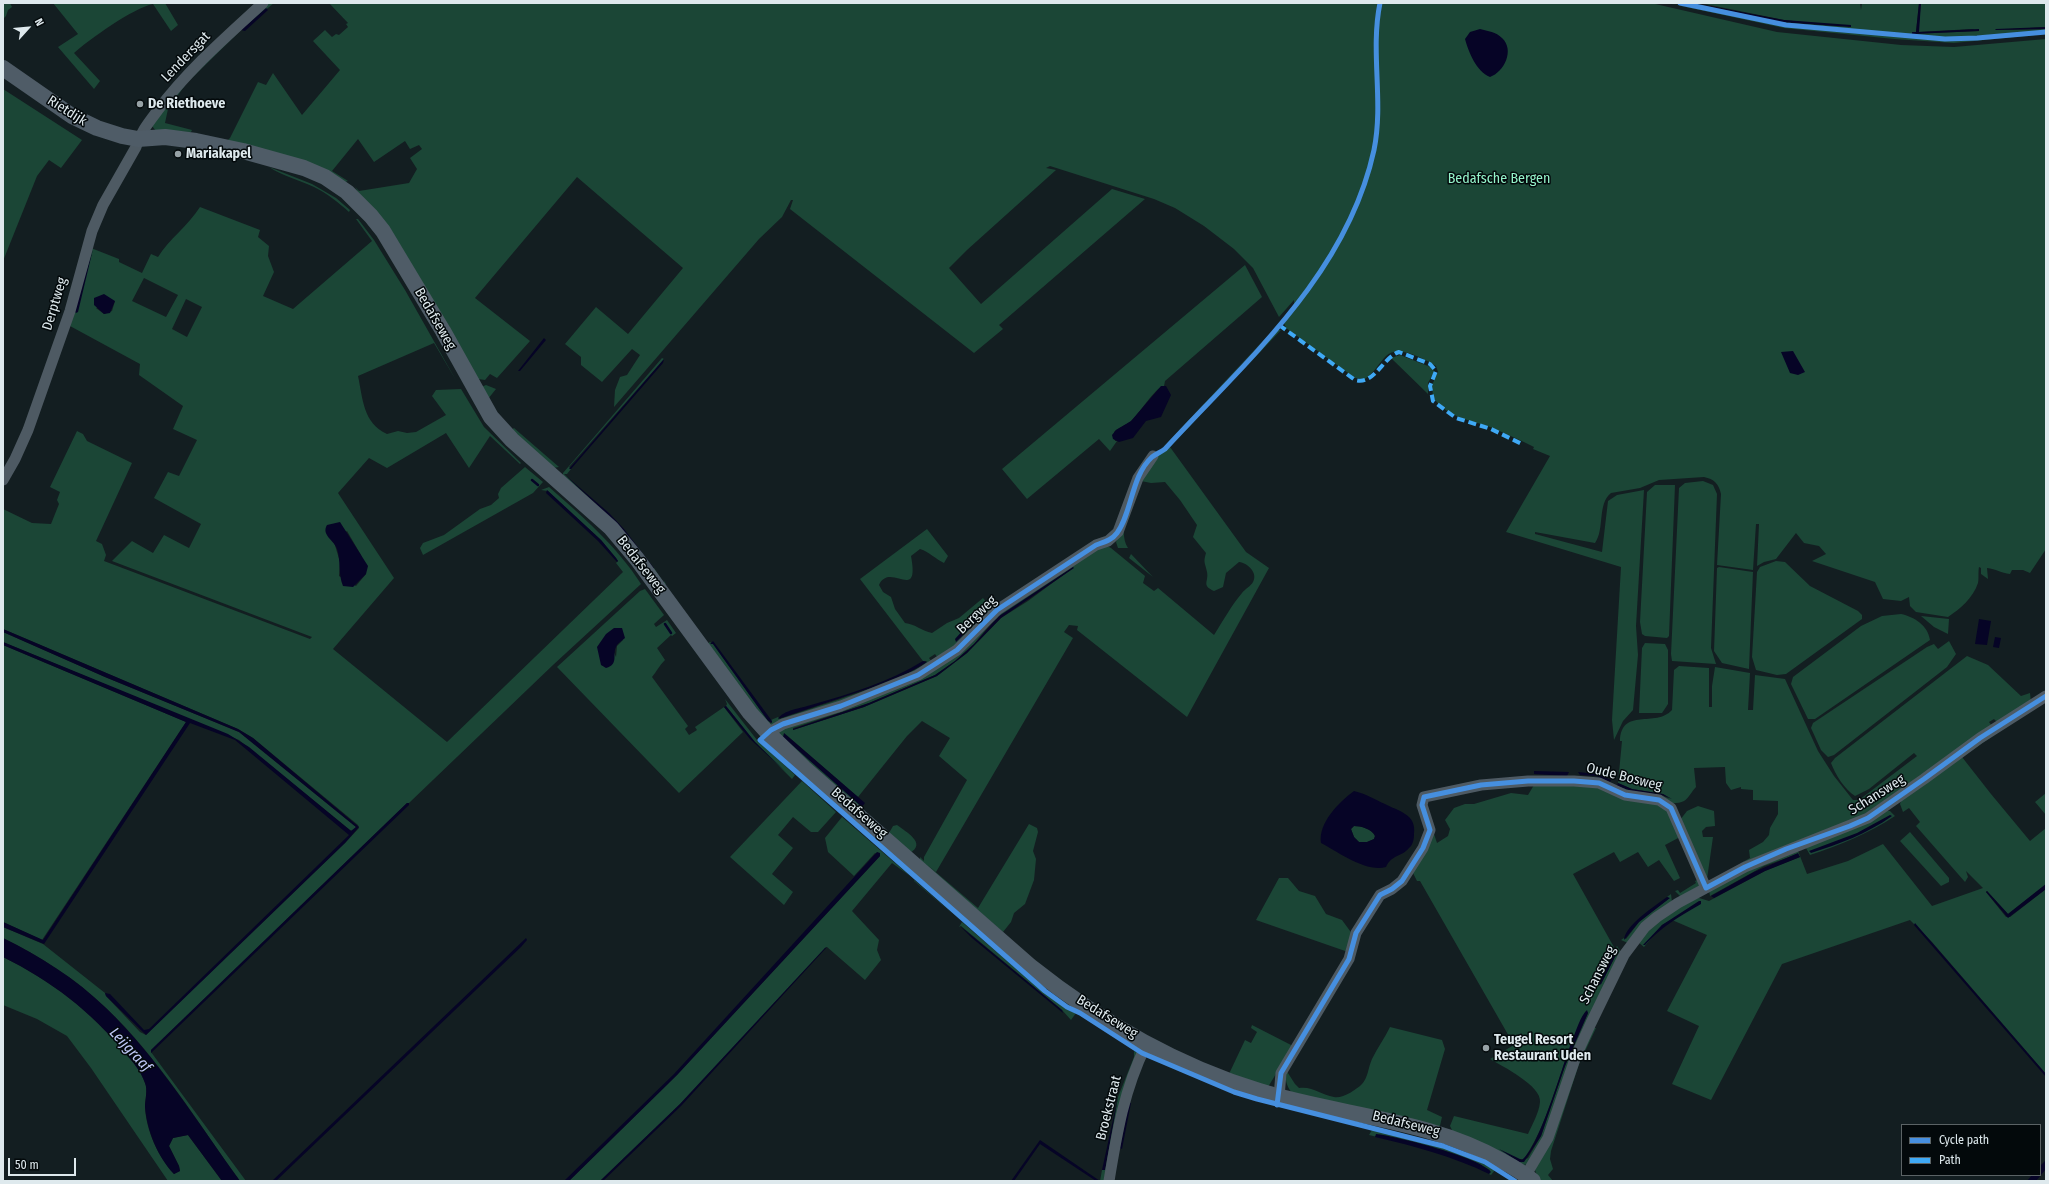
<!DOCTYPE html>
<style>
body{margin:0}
#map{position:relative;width:2049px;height:1184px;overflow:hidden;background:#131e21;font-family:"Fira Sans Condensed",sans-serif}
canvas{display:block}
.frame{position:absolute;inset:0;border:4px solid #dee9ed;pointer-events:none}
.legend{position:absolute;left:1901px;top:1124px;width:140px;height:52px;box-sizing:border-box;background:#03090b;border:1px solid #5b6365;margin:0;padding:5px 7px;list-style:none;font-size:12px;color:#dee9ed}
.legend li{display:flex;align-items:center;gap:8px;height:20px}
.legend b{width:20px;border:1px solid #5b6365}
.north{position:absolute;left:8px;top:8px;width:40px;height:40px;-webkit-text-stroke:3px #03090b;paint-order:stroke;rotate:63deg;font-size:11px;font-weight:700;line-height:16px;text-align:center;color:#dee9ed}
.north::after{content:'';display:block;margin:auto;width:14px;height:18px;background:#dee9ed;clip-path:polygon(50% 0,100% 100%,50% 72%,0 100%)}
.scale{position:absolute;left:8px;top:1158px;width:68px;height:18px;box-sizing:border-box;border:2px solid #dee9ed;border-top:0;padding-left:5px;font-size:12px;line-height:14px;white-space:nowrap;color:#dee9ed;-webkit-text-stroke:3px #03090b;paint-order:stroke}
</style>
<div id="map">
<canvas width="2049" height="1184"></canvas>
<div class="frame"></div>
<ul class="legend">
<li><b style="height:5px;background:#468fdf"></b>Cycle path</li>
<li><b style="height:5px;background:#3fa9f5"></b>Path</li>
</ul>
<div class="north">N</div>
<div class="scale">50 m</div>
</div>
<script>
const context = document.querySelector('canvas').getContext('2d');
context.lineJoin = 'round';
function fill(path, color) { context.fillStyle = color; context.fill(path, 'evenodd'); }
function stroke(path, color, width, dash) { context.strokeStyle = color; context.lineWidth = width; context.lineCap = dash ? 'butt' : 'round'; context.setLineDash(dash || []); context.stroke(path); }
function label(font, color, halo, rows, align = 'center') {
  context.font = font + ' "Fira Sans Condensed",sans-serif'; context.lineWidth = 3; context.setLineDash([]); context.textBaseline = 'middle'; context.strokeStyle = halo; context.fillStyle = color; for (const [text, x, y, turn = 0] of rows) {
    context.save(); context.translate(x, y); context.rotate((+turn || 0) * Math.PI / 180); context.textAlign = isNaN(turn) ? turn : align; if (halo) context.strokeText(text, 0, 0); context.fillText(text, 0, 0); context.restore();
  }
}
const green = new Path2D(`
 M3,3H10L12,7L8,10L6,16L3,19Z
 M53,3H165L178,25L171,31L153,4C133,8 90,39 74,53L100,81L94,89L58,47L78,34Z
 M266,3H274L242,29L186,84L168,109L165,123L192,130L191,132L156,131L152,126L166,104Z
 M329,3H1651L1777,32L1901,45L1954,47L2046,39V549L2030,573L2023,570H2012L2010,574C2001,573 1996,569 1987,568L1988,579L1981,574V568L1979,567C1978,572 1979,579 1978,583C1973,598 1960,609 1948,617L1916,612L1910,606L1909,597L1901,601L1883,599L1875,582L1812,561L1826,554L1819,546L1804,543L1796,533L1776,559L1764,562L1757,566L1759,524H1756L1753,570L1717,565L1721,494C1719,484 1714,479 1704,477L1659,480L1640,488L1611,493C1597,504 1605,529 1595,543L1535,532V534L1602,552L1608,501L1617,495L1644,490L1636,626L1638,655L1633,710L1623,721L1614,740L1612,720L1621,567L1506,532L1550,456L1533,449L1534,447C1520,440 1505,433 1490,427C1470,420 1446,417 1433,397L1432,385L1438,372L1436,366C1424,359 1398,344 1386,356C1379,363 1374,373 1365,379L1355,378L1286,328L1284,323L1295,309L1294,307L1289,313L1294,305V300L1279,317L1253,268L1234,249L1204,226L1175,208L1154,199L1050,166L1046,168L1056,170L967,250L949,268L981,304L1112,189L1145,199L999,325L1003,329L974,353L790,209L793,200H791L782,217L759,239L614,407L615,390L620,377L627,375L640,355L632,349L602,382L581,365V357L565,344L596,307L628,334L683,268L577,177L475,298L530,341L497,378L490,374L485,380L472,378L355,187L359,191L409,183L417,169L410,158L422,149L419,145L410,149L405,141L374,162L358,139L332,171L348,181L345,182L227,141L230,138L258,82L266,85L273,73L302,115L340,70L313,41L325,30L332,37L336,34L339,35L348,27L346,24L348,23Z
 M1667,3L1786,26L1843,30L1916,38L1955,41L2046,33V34L1954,43L1894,39L1784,28Z
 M1691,3L1781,22L1850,27L1784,20L1700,3H1860L1861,10L1862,3H1919L1916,32L1912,34L1979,31L1972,29L1918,32L1921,3H2046V27L1995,30L2046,29V31L1944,38L1776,23Z
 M3,89L82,140L61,168L49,160L37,176L3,261Z
 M269,167L312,184L336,198L350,210L349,212C339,203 327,193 314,187C299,180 283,176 269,167Z
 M200,207L260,230L258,237L269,246L268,256L274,272L263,296L293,309L372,241L356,219H358L374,240L405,290L457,382L434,343L358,376C363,399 363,423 387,434L398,431L407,433L416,432L446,415L432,396L436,390L461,389L484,427L521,463L520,464L490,436L469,468L446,433L387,468L369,458L338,493L394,578L333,649L447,742L623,572L616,563L618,561L616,558L601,540L548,491L541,490L549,487C582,516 617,546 641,584L553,665L409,803H407L151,1050V1052L246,1181H240C198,1123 158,1057 106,1008C76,979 40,956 3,938V927L43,944L105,993L106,996L140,1032L146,1035L345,843L359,828L358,825L253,738L238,729L3,629V509L32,523L51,524L59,504L57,500L60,492L50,487L77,431L83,434L87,441L132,463L96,541L102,544L106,555L104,561L310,639L312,637L112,561L132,541L153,553L164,535L189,548L201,524L154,498L168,472L179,476L197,440L173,429L183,406L139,375L140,364L70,326L91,248L119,259V262L142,273L151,254L158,257C169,239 188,226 200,207ZM144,278L178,295L166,317L132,301ZM186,299L202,307L187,337L172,329ZM115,301L112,311L104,314L96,308ZM347,531L361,555L366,574L356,586L339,576L340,562L334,542Z
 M1245,265L1262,297L1165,381L1164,386C1155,387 1139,415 1130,422C1126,425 1120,427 1116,430L1114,432L1115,441H1117L1110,451L1099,439L1027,499L1002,469Z
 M1277,330H1281L1170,447L1246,552L1269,568L1187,717L1077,630L1078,626L1069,625L1064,632L1073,638L936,872L925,863L978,908L1029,824L1037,828L1038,832L1033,851L1036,859L1034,880L1025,904L1014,913L1011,922L1003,932L920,861V857L924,861V857L967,780L939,756L950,738L922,721L907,736L858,797L784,733L862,807L861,809L777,738L778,731L908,682L982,626L1096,548L1107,546L1111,548L1145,576L1143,583L1154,591L1158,588L1214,635C1223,621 1231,606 1242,593C1245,589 1251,586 1253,582C1258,573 1248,563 1239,562L1226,573L1223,587L1214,591C1201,585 1209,582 1207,572C1205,562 1203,563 1206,553L1193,537L1197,525L1180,500L1165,482L1151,483L1141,481C1134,500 1116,528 1128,548H1118L1116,542L1133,495L1155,457L1169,446ZM1074,567L1028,601L1001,618L967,653L937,676L864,707L793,730V728L869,703L935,675L955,661L974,644L992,622Z
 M1267,337L1165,447L1158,453L1259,345Z
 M1400,355L1433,368L1434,372L1428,383V394L1391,358Z
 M662,358L664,359L569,467L571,469L567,474H564L609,517L652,569L654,568L664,583V581L666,584L664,585L563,477V473Z
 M486,385L496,389L488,399L495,412L511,430L514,428L559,467L553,468L549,466C520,441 497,422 479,388Z
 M525,467L543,482L533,493L423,555L420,548L423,543L444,535L480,509L491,505L499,498L498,494L501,488Z
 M1703,481L1713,485L1717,494L1711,648L1716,664L1672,661L1671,654L1679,488L1685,483Z
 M1655,485H1675L1669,636L1667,638L1645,636L1642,634L1640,622L1647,492Z
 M927,529L948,556L944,563C935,559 930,552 920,549L911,556C920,604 890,561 879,585L883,592L891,597L895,609L905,623C915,624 922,631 932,633L947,623L959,618L983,598L992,609L962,643L938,658L935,654L929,658L932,662L916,674L776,725H767L705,645L710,642L713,644L771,724V720L778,717L780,719C805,710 916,677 927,661H923L860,579Z
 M1131,554L1153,577L1129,558Z
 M1776,561L1785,562L1810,586L1858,611L1862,615V619L1786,674L1777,675L1756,670L1752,657L1757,572L1760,567Z
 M1719,567L1753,572L1749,669L1722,663L1714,651L1717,568Z
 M645,589L664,615L654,624L656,627L667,620L676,633L672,636L671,635L657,648L665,660C659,666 657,671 652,677L688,726L685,729L689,735L697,730L695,727L724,707L743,732L679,793L557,667L640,591ZM606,634L623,640L617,646L616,657Z
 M1901,614C1914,617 1928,625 1930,640L1815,719H1808L1791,684L1793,677L1861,626L1882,616Z
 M1921,616L1949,619L1948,634L1934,627Z
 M3,632L105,677L239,732L356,827L353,831L350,830L239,740L3,642Z
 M1949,641L1956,654L1947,667L1834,755L1828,757L1821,750L1811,728L1813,723L1927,647L1934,644L1938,649Z
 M1645,643L1665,644L1668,650V704L1662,713H1639L1642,648Z
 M3,645L186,722L42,940L3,922Z
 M1967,656L1988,665L2021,696L2030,693L2031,702L1997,722L1994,719L1989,722L1992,726L1856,820L1741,863L1750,858L1749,850L1763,842L1769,835L1770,828L1778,814V801L1753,800V790L1741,789V787L1731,790L1726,783L1725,767L1694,768L1696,787C1692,791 1688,799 1684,801C1668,809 1632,793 1617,786C1631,790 1660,793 1670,799L1663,794L1632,789L1618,783L1622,741H1620C1621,707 1656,728 1672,710L1674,670L1679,666L1709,668V707H1712V686L1715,667L1750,673L1748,710H1753L1755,675L1785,679L1818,751L1834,776L1853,800H1859L1917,756L1914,753L1869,789L1855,796C1845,790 1835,774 1831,763L1835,758Z
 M725,699L757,740L795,775L792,779L755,742L726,706L727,704Z
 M1997,733L1962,757L1991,794L2030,841L2046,828V884L2008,914L1987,891L1986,892L2006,917H2010L2046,889V1074L1932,942L1910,920L1782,964L1711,1100L1672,1084L1699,1026L1667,1011L1707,935L1672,920L1675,918L1662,925L1644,947L1638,942L1658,920L1696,897L1709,901L1765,871L1800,857L1798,854L1764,866L1710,896L1709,890L1746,870L1798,851L1807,874L1848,861L1883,844L1932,906L1983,888L1966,871L1968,877L1965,882L1916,826L1920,822L1909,808L1903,812L1900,804L1901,801L1959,756Z
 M802,781L836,812L818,832H811L793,817L778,835L793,848L772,874L793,892L784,905L730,857Z
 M1534,785H1588L1661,805L1670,812L1680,837L1665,845L1680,878L1674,881L1659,860L1648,867L1638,852L1620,862L1614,852L1573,874L1615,949L1617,946L1621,952L1547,1132L1527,1164L1524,1165L1454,1134L1450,1126L1454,1116L1528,1134C1532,1125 1539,1113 1540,1102C1542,1086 1502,1066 1490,1059L1514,1045L1420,881H1417L1412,871L1433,831L1437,843L1448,836L1450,829L1445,820L1454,808L1465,804H1474L1511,793L1528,795ZM1615,949H1618V951L1601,984L1599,985L1598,983ZM1586,1011L1588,1013L1565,1066L1541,1136L1528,1158L1519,1162L1520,1159H1524C1554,1114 1561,1058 1586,1011Z
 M2046,793V815L2035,802Z
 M1698,806L1714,811L1715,826L1706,827L1702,831L1703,837H1713L1707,879L1680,820L1687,811Z
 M1887,811H1890L1895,816C1868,834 1840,845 1810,855L1806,848Z
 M842,817L910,876L892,863L852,911L879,940L877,950L881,960L865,980L827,947L825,948L680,1104L600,1181H569L677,1075L880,856L875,853L854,876L828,852L825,838Z
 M897,825C906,832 927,843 910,853L889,833L893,826Z
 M1354,826C1361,826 1372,829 1375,836L1374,839L1367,842H1359L1354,837L1351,829Z
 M1910,832L1949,878V882L1941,886L1900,841Z
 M1279,878H1288L1299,891L1315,896L1326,914L1342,920L1353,935L1348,952L1256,920Z
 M1700,879L1699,886L1681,897L1675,891L1678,890L1680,893L1696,883L1695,881Z
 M914,880L955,916L914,881Z
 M1671,894L1672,902L1628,943L1621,940L1624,938L1626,939L1639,922L1669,898L1667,897Z
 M962,922L1036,986L1066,1009L1076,1013L1071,1020L1062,1010L961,926L959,927Z
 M3,957C50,980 92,1012 125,1053C133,1062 141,1071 145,1083C148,1090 145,1100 145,1107C146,1130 158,1157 174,1174L180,1171L179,1166L169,1146L173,1138L188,1135L222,1181H168L91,1068L67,1036L37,1019L3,1005Z
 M1252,1025L1293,1046L1268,1087L1228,1076L1245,1040L1251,1043L1257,1032L1251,1028Z
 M1390,1027L1442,1040L1445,1049L1427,1110L1442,1117L1439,1130L1292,1093C1286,1085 1285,1080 1286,1070L1295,1084L1299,1088C1313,1086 1321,1095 1334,1097C1342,1099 1356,1090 1362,1084C1368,1078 1368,1068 1372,1059C1377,1048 1385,1038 1390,1027Z
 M1592,1028H1596L1579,1064L1551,1151L1550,1159L1553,1169L1548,1175L1553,1181H1539L1535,1170Z
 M1134,1051L1138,1053L1107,1181H1100L1102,1170H1105L1118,1097L1134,1057Z
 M1372,1130C1414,1140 1457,1148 1495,1170L1491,1175L1489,1174L1490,1170L1465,1158L1369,1135Z`);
const water = new Path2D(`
 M1694,3L1784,20L1851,25V27L1781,22Z
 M1919,3H1921L1919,32L1979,29V31L1912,34V32H1916Z
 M266,8L268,10L245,31L241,30Z
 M2046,27V29L1995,30L1996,29Z
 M1480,29C1488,31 1496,32 1502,38C1515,50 1504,72 1490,77C1476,71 1469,53 1465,39L1470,32Z
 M93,249L78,312L76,313L74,311Z
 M104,294L115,301L110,313L104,314L94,305V298Z
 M544,338L546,340L520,371H518Z
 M1793,351L1805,372L1798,375L1790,373L1781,352Z
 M664,359L663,363L571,469H569Z
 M1161,386H1166L1171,395L1161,417L1146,421L1133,438L1119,442L1113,439L1112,435L1116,430L1131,421Z
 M564,474L609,513L624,529L654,568L652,569L610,517Z
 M547,490L601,540L616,558L618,561L617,562L598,541L546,493Z
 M340,522L368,566L366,574L353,587L343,586C338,574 341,561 337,549C334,540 321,535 327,525Z
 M1073,567L1074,568L1001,618L967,653L937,676L864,707L793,730V729L869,703L935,675L955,661L974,644L999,616Z
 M982,609L985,614L956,642L955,639Z
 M1979,619L1991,621L1987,645L1975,644Z
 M614,628H622L625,638C623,640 619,642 617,645C611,654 620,664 606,668L601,665L597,647L606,634Z
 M3,629L238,729L253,738L359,827L345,843L146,1035L106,996L105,993L110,994L144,1030L149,1029L349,835L235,740L190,723L44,944L3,927V922L43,940L186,722L3,645V642L228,734L249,747L351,831L356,827L239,732L105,677L3,632Z
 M1995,637L2001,638L1999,648L1993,647Z
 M713,641L772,721V723L768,721L713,644H710Z
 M923,661L927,662L910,672L870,688L778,719C783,710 802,708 811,705C850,694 889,682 923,661Z
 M726,706L755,742L786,772L750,739L724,707Z
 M784,733L865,803L862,807L783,737Z
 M1534,771L1569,772L1567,776L1534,774Z
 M1578,772L1598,774L1611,780L1610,782L1596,776L1580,775Z
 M1618,783L1632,789L1663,794L1672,799L1662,795L1631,791L1617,786Z
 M1354,791C1366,794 1374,799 1385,804C1398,811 1417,814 1414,834C1414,839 1413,845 1409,848C1402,857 1392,854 1386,867C1367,873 1338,852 1321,843C1318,823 1339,802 1354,791ZM1354,826C1361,826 1372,829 1375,836L1374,839L1367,842H1359L1354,837L1351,829Z
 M407,803H409V805L151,1053V1050Z
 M1890,815L1892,816C1867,834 1839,844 1811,853L1809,851L1857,833Z
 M877,852L880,853V856L677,1075L569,1181H564L674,1074Z
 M1798,853L1800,857L1765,871L1714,898L1711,896L1754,872Z
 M2046,884V889L2008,918L1986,892L1987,891L2008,914Z
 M1667,897L1670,898L1639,922L1624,940C1625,925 1655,906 1667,897Z
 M1699,901H1701V904C1680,916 1661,927 1645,945H1643L1662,925Z
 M1915,923L2046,1074V1077L1914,925Z
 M960,926L1062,1010L1063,1013L972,938Z
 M3,938C40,956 76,979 106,1008C158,1058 198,1123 240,1181H222L188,1135L173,1138L169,1146L179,1166L180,1171L174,1174C158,1157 147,1131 145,1107C145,1100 148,1090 145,1083C141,1071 133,1062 125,1053C92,1012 50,980 3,957Z
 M526,938L527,940L521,947L276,1181H272Z
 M827,947L681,1106L603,1181H600L680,1104L825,948Z
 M1615,949H1618V951L1601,984L1599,985L1598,983Z
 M1587,1010L1588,1013L1565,1066L1541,1136L1524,1162H1519L1499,1149L1522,1160C1540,1147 1563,1063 1573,1038C1577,1029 1580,1017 1587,1010Z
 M1118,1097L1105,1170H1102Z
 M1129,1103H1131L1122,1149L1120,1148Z
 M1376,1134C1396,1136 1480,1157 1491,1172L1489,1174C1452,1156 1414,1146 1375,1137Z
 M1040,1140L1100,1181H1096L1040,1144L1014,1181H1011Z
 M2046,1160V1169L2036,1181H2027L2032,1175H2040V1166Z`);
const stream = new Path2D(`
 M532,480L538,485
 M665,624L671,633`);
const street = new Path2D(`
 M3,480L15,459L28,430L70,311L92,231L103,205L136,147C140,133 149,122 158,110C188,70 226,37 263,3
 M768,733L783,724L841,706L918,675L957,650L997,610L1096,545L1108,541L1118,532L1138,478L1153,456
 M1279,1097L1281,1073L1349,959L1356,933L1380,895L1392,889L1402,881L1423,848L1430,830L1422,805L1424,797L1481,785L1528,781H1574L1599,783L1625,795L1659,800L1671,808L1706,888
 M1526,1175L1548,1138L1576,1056L1591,1023L1624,955L1645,927L1657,917L1678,903L1745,867L1868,818L1924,779L1980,738L2046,696
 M1109,1181C1117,1132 1124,1090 1146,1045`);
const secondary = new Path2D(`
 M3,68L72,116L97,128L122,136L138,139L165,137L196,141L243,151L304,168L325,177L347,192L371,216L383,231L443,331L491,417L512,440L611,528L637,559L750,713L768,733L804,768L1030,966C1099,1021 1174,1065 1259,1091C1340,1116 1429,1119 1502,1161C1513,1167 1524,1173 1533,1181`);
const quiet = new Path2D(`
 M1279,325L1355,380C1374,386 1383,357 1399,352L1430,364L1436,371L1430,386L1433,401L1456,418L1491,429L1522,444`);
const cycleway = new Path2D(`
 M1380,3C1370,52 1384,101 1374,150C1347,274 1247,360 1165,449C1161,452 1156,454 1152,457C1131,476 1132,513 1117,533C1112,540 1104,542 1096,545L997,610L957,650L918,675L841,706L783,724L771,730L760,740L1045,991L1067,1007L1080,1013L1142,1053L1234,1092L1257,1099L1443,1146L1485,1162L1515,1181
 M1680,3L1786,25L1945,39L1977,38L2046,32
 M1277,1105L1281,1073L1349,959L1356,933L1380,895L1392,889L1402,881L1423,848L1430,830L1422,805L1424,797L1481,785L1528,781H1574L1599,783L1625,795L1659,800L1671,808L1706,888L1745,867L1786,849L1850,826L1868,818L1924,779L1980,738L2046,696`);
const markers = [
 [140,104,4,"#97a2a6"],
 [178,154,4,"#97a2a6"],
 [1486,1048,4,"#97a2a6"]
];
const streetNames = [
 ["Lendersgat",186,57,-46],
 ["Rietdijk",67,111,32],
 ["Derptweg",55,304,-73],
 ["Bedafseweg",435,319,60],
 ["Bedafseweg",641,565,52],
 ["Bergweg",977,615,-43],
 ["Oude Bosweg",1624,777,14],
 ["Schansweg",1877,795,-32],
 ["Bedafseweg",859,813,41],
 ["Schansweg",1598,975,-63],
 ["Bedafseweg",1107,1017,32],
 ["Broekstraat",1109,1108,-76],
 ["Bedafseweg",1406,1124,14]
];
const poiNames = [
 ["De Riethoeve",148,104],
 ["Mariakapel",186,154],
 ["Teugel Resort",1494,1040],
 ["Restaurant Uden",1494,1056]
];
const parkNames = [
 ["Bedafsche Bergen",1499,179]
];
const waterNames = [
 ["Leijgraaf",130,1050,47]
];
fill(green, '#1b4636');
fill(water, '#060426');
stroke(stream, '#060426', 2.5);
stroke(street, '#4e5a63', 11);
stroke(secondary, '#4f5c67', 16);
stroke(quiet, '#3fa9f5', 4, [8, 4]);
stroke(cycleway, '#468fdf', 5);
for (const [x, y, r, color] of markers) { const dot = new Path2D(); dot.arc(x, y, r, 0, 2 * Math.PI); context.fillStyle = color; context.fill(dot); stroke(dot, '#03090b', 1.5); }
label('14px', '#dee9ed', '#03090b', streetNames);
label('bold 14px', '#dee9ed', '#03090b', poiNames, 'left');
label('14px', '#94f4ca', '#03090b', parkNames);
label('italic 15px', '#bfc8f6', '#03090b', waterNames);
</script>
